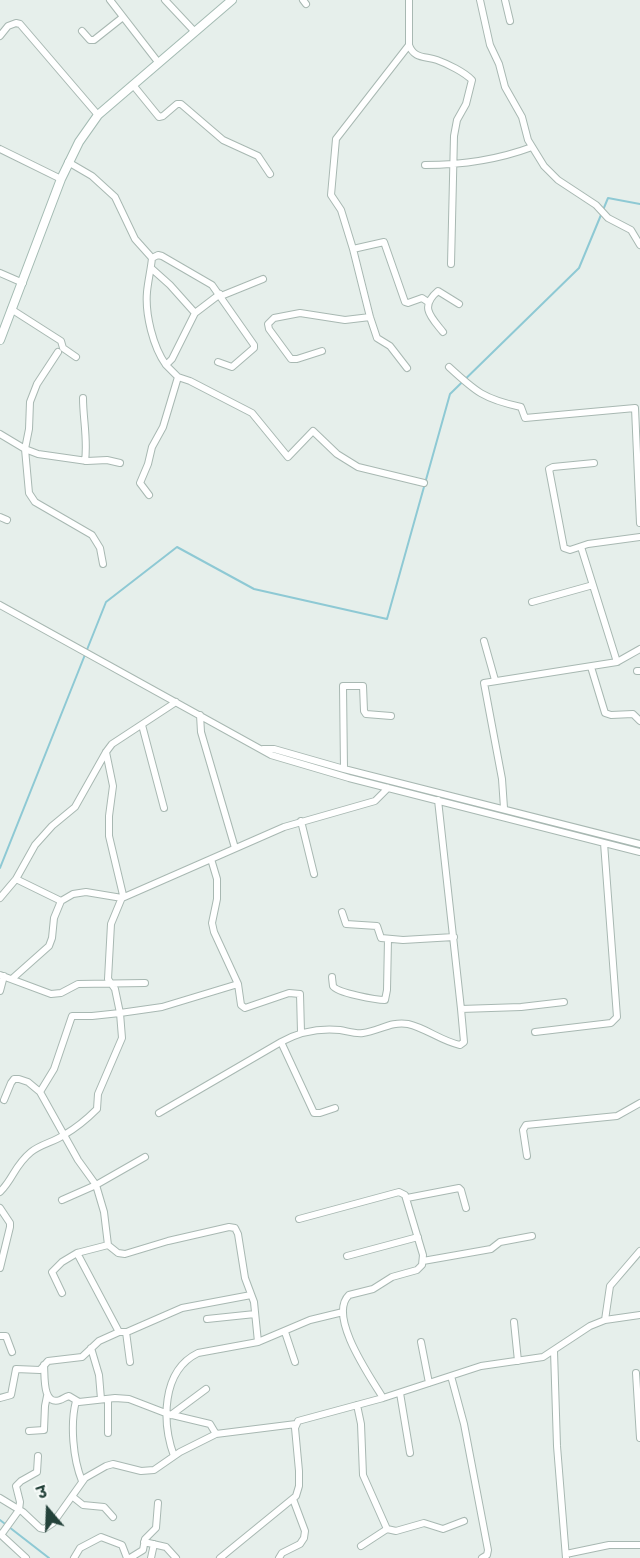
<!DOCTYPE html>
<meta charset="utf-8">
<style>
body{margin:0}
#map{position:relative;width:640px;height:1558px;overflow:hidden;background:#e6efeb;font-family:Poppins,"Noto Sans Devanagari",sans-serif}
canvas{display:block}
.north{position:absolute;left:18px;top:1480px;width:60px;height:60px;-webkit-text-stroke:4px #f7fbf9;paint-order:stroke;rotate:341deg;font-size:16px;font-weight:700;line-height:24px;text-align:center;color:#24423a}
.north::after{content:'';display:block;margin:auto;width:21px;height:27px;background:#24423a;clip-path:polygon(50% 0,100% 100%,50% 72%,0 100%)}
</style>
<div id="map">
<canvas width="640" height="1558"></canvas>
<div class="north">उ</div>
</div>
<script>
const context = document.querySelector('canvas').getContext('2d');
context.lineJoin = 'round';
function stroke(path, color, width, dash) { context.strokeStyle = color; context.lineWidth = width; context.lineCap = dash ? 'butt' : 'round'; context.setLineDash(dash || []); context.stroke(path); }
const stream = new Path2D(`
 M0,868L106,602L177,547L254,589L387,619L450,394L579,268L608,198L640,204
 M0,1520L49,1558`);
const street = new Path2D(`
 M110,0L158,62
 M165,0L195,32
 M303,0L306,4
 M409,0V45C414,59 425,56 437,60C448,64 464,72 472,80L466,104L457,120L454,136L451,264
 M480,0L490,45L499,64L505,87L522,117L528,140L544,166L558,180L596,205L608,218L631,230L640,245
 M505,0L510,21
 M82,31L90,40H94L123,17
 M0,36L8,26L16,23L20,24L98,115
 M133,85L159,117L163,116L177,104H181L223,140L258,156L270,174
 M0,149L61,179
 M68,162L92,176L115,197L135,239L152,258
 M425,165C463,165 497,160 532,147
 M353,249L341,210L331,195L336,139L409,45
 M152,258L158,255L162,256L212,285L254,345V348L232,367L218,362
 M152,258C151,269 148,281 147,292C145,314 153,347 166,365L172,359L195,313
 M151,268L170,285L195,313L220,294
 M0,273L23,283
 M221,296L263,279
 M11,309L61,341L63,348L76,357
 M443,332C431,317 419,307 438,291L459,304
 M322,351L297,359H291L269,329L268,324L274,318L300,313L345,320L370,317
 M58,352L37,384L30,402L29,429L25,449L29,493L35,502L92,535L100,548L103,564
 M166,365L178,377L190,381L252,413L288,457L313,431L337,454L358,467L424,483
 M449,367C476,392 484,399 521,407L525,418L635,408L640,523
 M407,368L390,346L377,338L370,317L353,249L384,242L405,302L408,303L422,298L428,302
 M83,398C83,419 88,440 85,461
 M0,434L25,449L38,454L87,461L107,460L120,463
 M594,463L553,467L549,469L564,548L570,550L588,544L640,537
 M149,495L140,483L148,464L152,447L163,427L178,377
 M0,517L7,520
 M581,547L617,662L640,649
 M532,602L593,585
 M0,605L271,755L349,778L640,852
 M484,641L495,680
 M591,667L605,713L611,715L633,714L640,721
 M637,671H640
 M200,715L201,732L235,848
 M142,725L164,808
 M263,749H274L344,769L640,844
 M344,769L343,686H363L364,711L366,714L391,716
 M438,800L461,1009L521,1007L564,1002
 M504,808L502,779L484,683L617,662
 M301,821L314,874
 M211,859L284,827L375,801L388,788
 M0,898L16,879L35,845L52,826L75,807L106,752L112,744L176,702
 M342,912L346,924L377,926L381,938L403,940L454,937
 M0,975L51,994L61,993L78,984L145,983
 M332,977C332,978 333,986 333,986C337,993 377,1000 385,1000L387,990L388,939
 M13,978L49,946L52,938L54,918L61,901
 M238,984L241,1005L245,1008L289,993L300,994L301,1032
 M0,991L4,976
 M535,1032L611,1023L617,1017L604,843
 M40,1092L54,1069L72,1016H92L120,1013L115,989L108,979L111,924L123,895L109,836V816L113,786L106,752
 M4,1100L11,1083L14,1079H19L28,1082L40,1092L78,1160L96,1185L104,1212L108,1245L118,1253L125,1254L168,1241L229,1227L235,1228L238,1234L245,1278L254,1302L258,1342
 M335,1108L320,1113H314L281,1042C299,1032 319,1028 340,1030C347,1031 355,1034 363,1033C379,1031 391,1021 408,1024C426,1028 441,1041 460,1045L464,1042L461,1009
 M159,1113L281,1042
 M527,1156L523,1130L526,1125L617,1116L640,1103
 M0,1192C14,1178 14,1166 31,1152C41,1144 54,1142 64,1135C76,1128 88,1118 97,1109L98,1094L122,1038L120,1013L162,1007L238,984L214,932L212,923L217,899V879L211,859L122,898L86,892L73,894L61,901L16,879
 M407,1198L459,1188L461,1190L466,1208
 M62,1200L96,1185L145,1157
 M0,1208L10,1223V1227L0,1268
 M299,1219L399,1192L405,1195L423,1255L422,1265L417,1270L392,1277L373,1289L349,1295C327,1316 371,1378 383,1398
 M77,1253L108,1245
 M347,1256L418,1237
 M423,1261L491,1249L500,1242L532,1236
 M62,1293L52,1272L62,1262L77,1253L119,1332
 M207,1319L255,1314
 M605,1320L610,1286L640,1251
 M514,1322L518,1361
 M126,1332L130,1362
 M285,1332L295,1362
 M0,1336H6L12,1352
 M421,1342L429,1383
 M91,1348L99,1375L101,1399
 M554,1351L557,1446L566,1558
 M44,1365C45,1375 42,1406 60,1400C63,1399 65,1397 69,1396L79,1402L115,1398L129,1399L168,1414L210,1424L216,1434
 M636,1373L640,1438
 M451,1376L464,1424L488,1550L487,1555L482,1558
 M400,1393L410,1453
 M0,1398L11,1395L16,1369L40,1370L48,1361L82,1357L99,1341L119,1332H127L182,1308L251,1295
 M76,1401C70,1424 73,1459 82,1481
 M357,1405L361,1424L363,1475L387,1529L396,1531L424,1523L443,1529L464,1521
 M171,1415L206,1389
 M29,1431L44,1430L45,1406L47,1396
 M108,1433V1399
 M174,1456C162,1423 161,1371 198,1353L258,1342L310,1320L343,1312
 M73,1497L83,1505L104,1507L113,1517
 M0,1498L23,1512L40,1528L44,1529L53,1523L85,1478L106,1466L113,1464L141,1471L154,1470L180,1452L216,1434L296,1424
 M0,1534L26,1558
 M1,1535L19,1510L20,1502L16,1486L21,1481L37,1472L38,1456
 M144,1542L166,1547L176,1558
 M361,1546L387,1529
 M566,1554L609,1545H640
 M74,1558L80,1548L101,1537L122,1545L127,1558
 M130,1558L143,1550L145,1539L156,1528L158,1503
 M151,1558L154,1544
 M220,1558L296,1496L299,1486V1471L295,1428L298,1421L383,1398L481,1366L543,1357L590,1326L605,1320L640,1315
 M279,1558L282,1553L300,1544L304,1538L305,1531L293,1499`);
const secondary = new Path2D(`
 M0,340L61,179L79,142L98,115L232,0`);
stroke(stream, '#8ec9d4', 2);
stroke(street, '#a8b8b2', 8);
stroke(secondary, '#a4bbb3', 10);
stroke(street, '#fff', 6);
stroke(secondary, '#fff', 8);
</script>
